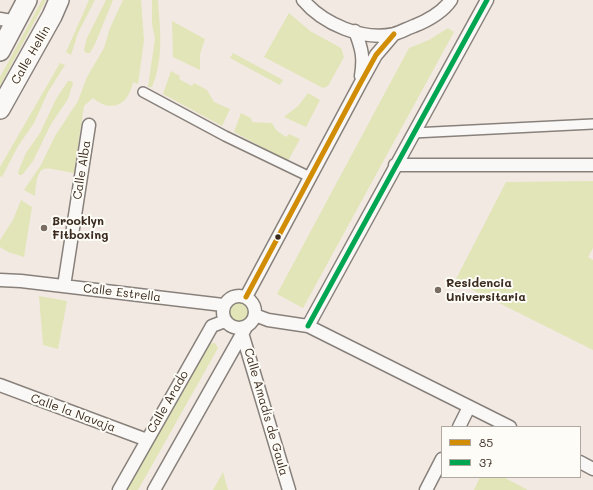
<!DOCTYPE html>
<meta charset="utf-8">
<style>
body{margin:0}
#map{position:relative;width:593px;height:490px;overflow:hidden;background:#f2e9e2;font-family:Mali,sans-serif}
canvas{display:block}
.legend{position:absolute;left:441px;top:426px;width:140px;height:52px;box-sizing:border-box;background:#fdfcf7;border:1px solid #afa8a0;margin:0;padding:5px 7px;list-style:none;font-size:12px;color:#3b2a1e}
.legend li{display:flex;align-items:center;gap:8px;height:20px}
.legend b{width:20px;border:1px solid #afa8a0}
</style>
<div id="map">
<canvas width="593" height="490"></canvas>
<ul class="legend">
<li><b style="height:5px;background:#d18d06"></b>85</li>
<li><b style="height:5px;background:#00a651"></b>37</li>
</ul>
</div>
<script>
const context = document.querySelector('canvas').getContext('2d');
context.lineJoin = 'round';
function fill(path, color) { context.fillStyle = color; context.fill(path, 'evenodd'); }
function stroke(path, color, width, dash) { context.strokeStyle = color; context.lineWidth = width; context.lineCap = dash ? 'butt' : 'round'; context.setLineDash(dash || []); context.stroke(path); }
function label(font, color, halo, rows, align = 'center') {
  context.font = font + ' Mali,sans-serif'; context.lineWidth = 4; context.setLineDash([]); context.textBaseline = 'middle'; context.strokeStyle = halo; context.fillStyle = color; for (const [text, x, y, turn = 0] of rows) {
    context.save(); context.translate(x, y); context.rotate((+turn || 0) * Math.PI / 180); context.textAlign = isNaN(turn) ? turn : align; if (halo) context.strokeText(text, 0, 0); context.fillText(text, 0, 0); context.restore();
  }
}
const green = new Path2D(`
 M42,0H46L0,86V77Z
 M89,0H95L78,33L71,55L66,52Z
 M106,0H113L95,44L90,53H86L84,50L87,38Z
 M123,0H141L144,40L138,84L133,82C129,104 112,114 93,98L84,106L74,173C42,168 38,160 35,196L24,190L41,165L55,136L78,101L87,77L104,48L110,28Z
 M152,0H158C160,31 164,58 152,87H148L155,39L152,24Z
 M289,13L310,31L341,48L344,57L328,86L323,88L264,57Z
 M172,21L205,39L200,54V70L173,57Z
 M448,28L454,32L303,308L277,294L409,48L429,40Z
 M233,53L283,80L280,85L230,58Z
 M60,63L65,65L48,92L34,123L18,146L2,177L0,176V167Z
 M171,71L180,76L179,79L192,86L194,83L207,90L214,102L230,109L222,126L163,94Z
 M68,81H72L73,83L68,99L51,124L33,161L22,175H19L18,172L26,153L40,133L56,99Z
 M308,93L320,100L306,127L284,117L298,106Z
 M241,113L251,118L252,122L272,123L276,130L286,137L289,134L300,139L288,161L234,132Z
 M593,181V248L588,257L593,260V350L455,281L506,182Z
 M21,200L32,207L24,257L8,252L0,247V240L13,220Z
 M39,296L67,301L58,349L43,345Z
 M226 312a12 12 0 1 1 24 0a12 12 0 1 1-24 0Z
 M215,343L218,348L138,490H126L208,344Z
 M223,472L228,490H213Z
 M480,477H503L528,490H474Z`);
const pedestrian = new Path2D(`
 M143,92L225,136L310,177
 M413,133L593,124`);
const minor = new Path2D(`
 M303,0C323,24 363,41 394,34C401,32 408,28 414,26C429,20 442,13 451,0
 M0,19L17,22
 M355,31C362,49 364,58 361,76
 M395,165H593
 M0,280L21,281L223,305
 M64,286L89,125
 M223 312a16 16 0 1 1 32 0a16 16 0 1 1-32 0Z
 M246,297L360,84L376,55L394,34
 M255,315L268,320L308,326L510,427
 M308,326L487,0
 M242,333L289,490
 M0,385L147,440
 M459,427L469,407
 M580,462L593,469
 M119,490L212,326L225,321
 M154,490L246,327
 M426,490L442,459`);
const primary = new Path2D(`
 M0,51L27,0
 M0,109L52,16L59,0`);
const bus1 = new Path2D(`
 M246,297L360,84L376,55L394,34`);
const bus2 = new Path2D(`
 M308,326L487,0`);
const markers = [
 [44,228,4,"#7b6d63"],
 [278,237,3.5,"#3b2a1e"],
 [438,290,4,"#7b6d63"]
];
const streetNames = [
 ["Calle Hellín",31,55,-60],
 ["Calle Alba",82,170,-81],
 ["Calle Estrella",122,293,7],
 ["Calle Arado",168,402,-60],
 ["Calle Amadís de Gaula",266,412,74],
 ["Calle la Navaja",73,413,20]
];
const poiNames = [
 ["Brooklyn",52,221],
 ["Fitboxing",52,235],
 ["Residencia",446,283],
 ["Universitaria",446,297]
];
fill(green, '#e1e5b7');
stroke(pedestrian, '#88817b', 12);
stroke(minor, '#88817b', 15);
stroke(primary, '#88817b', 22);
stroke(pedestrian, '#faf8f6', 9);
stroke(minor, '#faf8f6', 12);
stroke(primary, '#faf8f6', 19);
stroke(bus1, '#d18d06', 5);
stroke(bus2, '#00a651', 5);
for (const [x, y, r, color] of markers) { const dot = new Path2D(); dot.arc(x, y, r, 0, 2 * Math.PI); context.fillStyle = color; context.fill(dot); stroke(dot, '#fdfcf7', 1.5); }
label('12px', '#3b2a1e', '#fdfcf7', streetNames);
label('bold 12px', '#3b2a1e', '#fdfcf7', poiNames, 'left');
</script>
